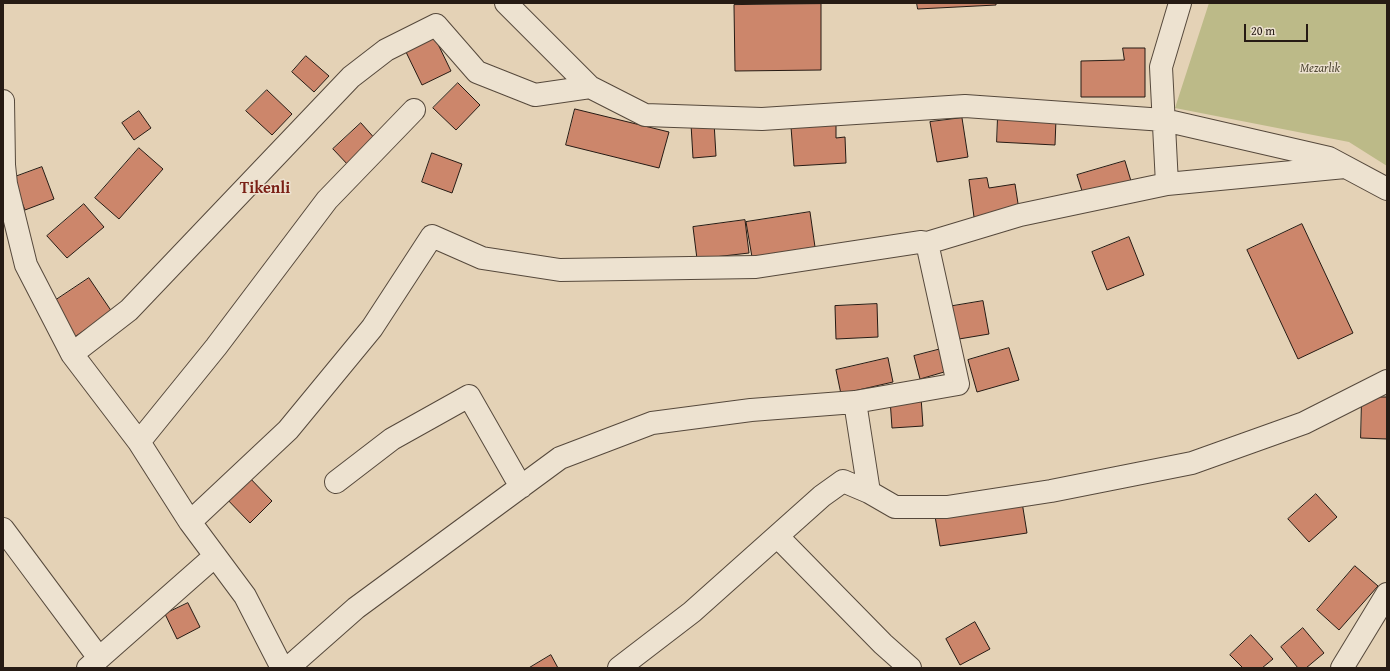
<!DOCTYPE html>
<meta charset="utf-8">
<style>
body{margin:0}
#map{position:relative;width:1390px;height:671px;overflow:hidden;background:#e4d2b6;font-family:"Gentium Book Plus",serif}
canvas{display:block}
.frame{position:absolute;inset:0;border:4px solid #261b14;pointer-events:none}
.scale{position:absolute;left:1244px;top:24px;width:64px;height:18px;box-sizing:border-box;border:2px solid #261b14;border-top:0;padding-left:5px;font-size:12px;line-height:14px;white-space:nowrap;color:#261b14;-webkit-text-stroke:3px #ede2d0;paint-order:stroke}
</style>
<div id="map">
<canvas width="1390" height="671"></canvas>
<div class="frame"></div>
<div class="scale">20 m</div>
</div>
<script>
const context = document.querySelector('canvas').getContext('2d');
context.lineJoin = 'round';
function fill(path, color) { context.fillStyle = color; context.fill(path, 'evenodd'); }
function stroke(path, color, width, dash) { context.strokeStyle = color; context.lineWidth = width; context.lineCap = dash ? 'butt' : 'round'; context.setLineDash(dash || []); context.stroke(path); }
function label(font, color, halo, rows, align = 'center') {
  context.font = font + ' "Gentium Book Plus",serif'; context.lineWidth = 3; context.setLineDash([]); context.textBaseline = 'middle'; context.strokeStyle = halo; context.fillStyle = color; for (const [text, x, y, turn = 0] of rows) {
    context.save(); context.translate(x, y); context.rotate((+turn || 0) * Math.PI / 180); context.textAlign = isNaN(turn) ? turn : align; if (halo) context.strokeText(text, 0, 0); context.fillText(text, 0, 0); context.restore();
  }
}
const green = new Path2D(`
 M1209,3H1387V166L1349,142L1175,108Z`);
const building = new Path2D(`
 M917,3H996V5L918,9Z
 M821,4V70L735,71L734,5Z
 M435,38L451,71L422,85L406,52Z
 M1123,48H1145V97H1081V61L1124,60Z
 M306,56L329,76L314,92L292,72Z
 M458,83L480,105L456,130L433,108Z
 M267,90L292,114L272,135L246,111Z
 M575,109L669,132L659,168L566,145Z
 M139,111L151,128L134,140L122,123Z
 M998,116L1056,119L1055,145L997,142Z
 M962,118L968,157L937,162L930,122Z
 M714,122L716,156L693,158L691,124Z
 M361,123L377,141L349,166L333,149Z
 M836,124V138L845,137L846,163L794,166L791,127Z
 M139,148L163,169L119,219L95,198Z
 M432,153L462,164L452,193L422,182Z
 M1125,161L1131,181L1083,194L1077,175Z
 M42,167L54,199L25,210L12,178Z
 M987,178L989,188L1015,184L1019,210L974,217L969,180Z
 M84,204L104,227L67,258L47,236Z
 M810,212L815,247L752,257L746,222Z
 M745,220L749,253L697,259L693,227Z
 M1302,224L1353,333L1298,359L1247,250Z
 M1129,237L1144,275L1107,290L1092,252Z
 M89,278L112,312L73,338L50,304Z
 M983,301L989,334L953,340L947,307Z
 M877,304L878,337L836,339L835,306Z
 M945,348L951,370L920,379L914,356Z
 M1009,348L1019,380L977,392L968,360Z
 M888,358L893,382L841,394L836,370Z
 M921,397L923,426L892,428L890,399Z
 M1362,397H1387V439L1361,438Z
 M245,473L272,501L250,523L223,495Z
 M1316,494L1337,517L1309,542L1288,519Z
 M1022,502L1027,533L940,546L935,516Z
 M1355,566L1378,586L1339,630L1317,610Z
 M188,603L200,627L177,639L165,614Z
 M975,622L990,649L960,665L946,639Z
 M1303,628L1324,653L1306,668H1298L1281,647Z
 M1251,635L1273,659L1262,668H1243L1230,655Z
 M551,655L558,668H529Z`);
const minor = new Path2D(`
 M506,3L590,87L645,115L762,119L965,106L1164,120L1329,158L1387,189
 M3,101L4,165L6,184L26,265L72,354L139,442L190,522L245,596L282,668
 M1167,184L1161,67L1180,3
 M72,354L129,310L351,77L386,50L436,25L477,72L535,95L590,87
 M855,402L869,492
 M139,442L216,347L327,200L414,110
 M336,482L392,439L469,396L521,487
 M190,522L288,430L372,328L432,236L482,258L560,270L756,267L920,242L927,243L1020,215L1167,184L1345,167
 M3,529L99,658
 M777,536L883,644L910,668
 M88,668L215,556
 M288,668L356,608L560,458L652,423L751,410L855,402L958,384L927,243
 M619,668L692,612L822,496L843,481L869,492L895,507H947L1051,491L1192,463L1304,423L1387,381
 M1342,668L1387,594`);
const parkNames = [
 ["Mezarlık",1320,69]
];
const districtNames = [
 ["Tikenli",265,189]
];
fill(green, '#bcba88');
fill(building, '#cc866b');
stroke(building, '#261b14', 1);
stroke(minor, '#56493c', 24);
stroke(minor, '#ede2d0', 22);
label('italic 12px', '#534b37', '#ede2d0', parkNames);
label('bold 16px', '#7a1f14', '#ede2d0', districtNames);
</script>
